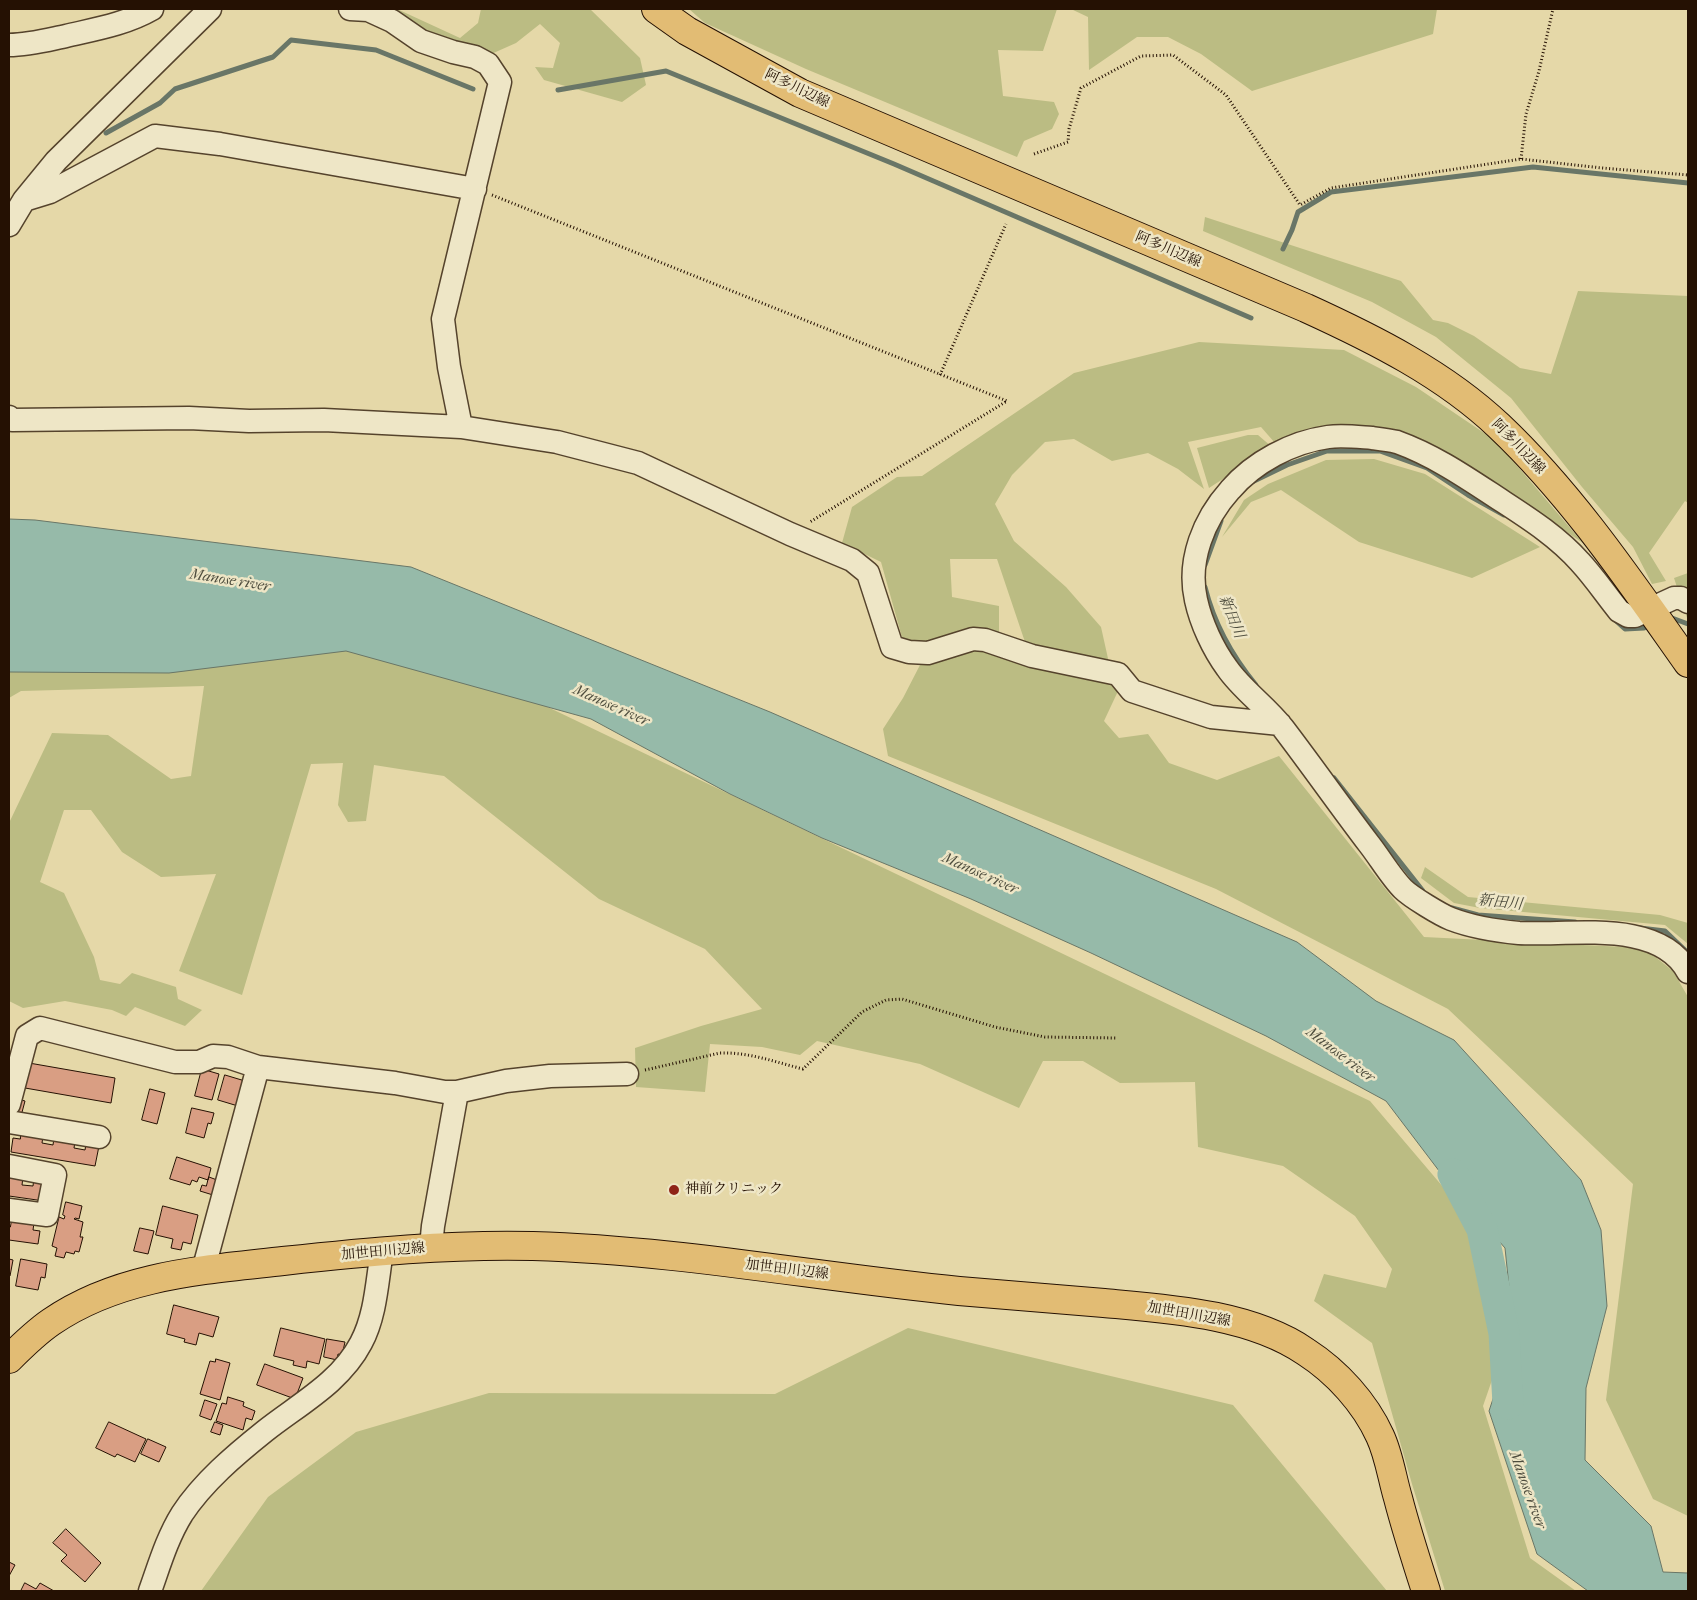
<!DOCTYPE html>
<meta charset="utf-8">
<style>
body{margin:0}
#map{position:relative;width:1697px;height:1600px;overflow:hidden;background:#e5d8a8;font-family:"IM FELL French Canon",serif}
canvas{display:block}
.frame{position:absolute;inset:0;border:10px solid #251103;pointer-events:none}
</style>
<div id="map">
<canvas width="1697" height="1600"></canvas>
<div class="frame"></div>
</div>
<script>
const context = document.querySelector('canvas').getContext('2d');
context.lineJoin = 'round';
function fill(path, color) { context.fillStyle = color; context.fill(path, 'evenodd'); }
function stroke(path, color, width, dash) { context.strokeStyle = color; context.lineWidth = width; context.lineCap = dash ? 'butt' : 'round'; context.setLineDash(dash || []); context.stroke(path); }
function label(font, color, halo, rows, align = 'center') {
  context.font = font + ' "IM FELL French Canon","Noto Serif JP",serif'; context.lineWidth = 5; context.setLineDash([]); context.textBaseline = 'middle'; context.strokeStyle = halo; context.fillStyle = color; for (const [text, x, y, turn = 0] of rows) {
    context.save(); context.translate(x, y); context.rotate((+turn || 0) * Math.PI / 180); context.textAlign = isNaN(turn) ? turn : align; if (halo) context.strokeText(text, 0, 0); context.fillText(text, 0, 0); context.restore();
  }
}
const green = new Path2D(`
 M383,9H397L460,38L478,23L481,9H590L640,58L646,85L622,102L544,80L535,67L553,68L560,43L540,24L516,43L489,55L435,38Z
 M689,9H1057L1043,51L998,50L1003,96L1054,102L1059,114L1052,129L1024,141L1017,157L806,69L705,23Z
 M1071,9H1437L1433,34L1252,91L1201,54L1168,37H1137L1089,70L1088,17Z
 M1205,217L1401,281L1433,320L1448,323L1474,336L1520,368L1551,374L1578,291L1688,296V503L1685,501L1649,553L1666,581L1652,584L1633,547L1582,487L1511,398L1436,337L1372,302L1203,231Z
 M1199,342L1344,350L1416,387L1496,441L1583,543L1503,489L1426,441L1380,427L1338,426L1275,443L1261,427L1188,442L1204,489L1178,469L1148,453L1112,461L1074,439L1045,442L1012,475L995,504L1014,541L1066,587L1101,627L1109,663L1026,645L997,559H950L952,597L999,606V633L923,645L903,641L881,562L842,543L852,507L897,477L922,476L1074,373Z
 M1248,435H1258L1272,447L1209,488L1197,448Z
 M1374,459L1425,474L1540,547L1472,578L1359,542L1281,490L1251,502L1222,537L1244,500L1268,484L1326,460Z
 M1688,573V621L1674,578Z
 M9,610L364,619L1370,1101L1500,1254L1509,1331L1483,1406L1530,1558L1576,1591H1445L1412,1484L1372,1343L1314,1301L1324,1274L1386,1288L1392,1269L1355,1216L1283,1166L1198,1147L1195,1082L1120,1083L1083,1061H1043L1019,1108L920,1064L817,1041L800,1055L762,1047L710,1044L705,1092L636,1087L635,1048L701,1026L762,1009L705,949L599,899L444,776L374,765L366,821L348,822L338,805L343,763L311,764L242,995L179,971L216,874L161,877L122,852L91,810H64L40,882L64,893L94,957L100,980L120,984L132,973L176,987L178,999L202,1010L185,1026L135,1007L126,1016L112,1010L65,1001L23,1008L9,1001V823L52,733L108,735L171,779L191,776L204,686L21,691L9,698Z
 M985,647L1109,682L1119,689L1104,721L1119,738L1148,734L1169,763L1217,780L1279,756L1424,937L1644,948L1673,971L1688,997V1516L1653,1499L1606,1400L1633,1184L1448,1009L1216,889L888,756L883,729L903,698L920,665Z
 M1425,867L1468,897L1660,915L1688,923V944L1665,925L1480,908L1454,903L1421,878Z
 M908,1328L1233,1405L1387,1591H201L268,1497L356,1432L489,1393L775,1394Z`);
const water = new Path2D(`
 M9,519L35,520L411,567L770,712L1297,942L1376,1001L1454,1040L1581,1180L1601,1230L1607,1306L1586,1388L1585,1460L1651,1526L1663,1572L1688,1573V1591H1588L1537,1554L1489,1411L1514,1335L1505,1248L1449,1184L1386,1101L1266,1036L1091,953L971,899L822,838L730,794L591,719L346,651L169,673L9,672Z`);
const stream = new Path2D(`
 M558,90L666,71L894,164L1251,318
 M106,133L160,103L175,89L273,57L291,40L376,50L473,89
 M1283,249L1292,230L1298,212L1331,192L1533,167L1688,183
 M1252,482L1287,465L1327,451H1380L1427,468L1468,495L1504,515
 M1205,565L1221,521
 M1205,587C1214,623 1233,657 1256,685
 M1672,618L1688,624
 M1614,619L1625,629L1644,628
 M1334,778L1423,891
 M1452,908L1478,915L1575,922
 M1640,928L1665,931L1688,953`);
const river = new Path2D(`
 M1453,1174L1482,1229L1504,1333L1508,1404`);
const building = new Path2D(`
 M29,1063L115,1078L111,1103L25,1088Z
 M202,1069L219,1074L212,1100L195,1096Z
 M225,1075L245,1081L238,1106L218,1100Z
 M150,1089L165,1093L157,1124L142,1120Z
 M18,1099L25,1101L21,1116L14,1114Z
 M192,1108L214,1113L211,1124L208,1123L204,1138L186,1133Z
 M21,1133L43,1136L42,1143L53,1145L54,1138L75,1142L74,1148L85,1150L86,1144L99,1146L95,1166L11,1152L13,1138L20,1139Z
 M177,1157L211,1168L208,1180L199,1177L197,1182L192,1180L190,1185L170,1179Z
 M9,1175L23,1177L22,1185L33,1186L34,1178L47,1180L44,1201L9,1196Z
 M209,1177L217,1180L213,1195L200,1191L202,1185L206,1186Z
 M66,1202L82,1206L79,1219L75,1218L74,1219L83,1222L80,1237H83L79,1252L75,1251L74,1254L66,1252L64,1258L55,1256L57,1248L52,1246L59,1217L64,1219L65,1216L63,1215Z
 M163,1206L198,1215L191,1244L183,1242L181,1250L171,1248L173,1239L156,1235Z
 M12,1220L34,1223L33,1230L40,1231L38,1244L9,1240V1227H10Z
 M140,1228L154,1231L148,1254L134,1251Z
 M9,1259L13,1260L10,1276H9Z
 M21,1259L47,1264L45,1278L41,1277L38,1290L16,1286Z
 M174,1305L219,1317L213,1337L199,1333L196,1345L184,1342L185,1339L167,1334Z
 M281,1328L325,1339L319,1364L307,1361L306,1368L293,1365L294,1361L274,1356Z
 M327,1339L345,1342L342,1355L338,1354L337,1360L324,1357Z
 M216,1359L230,1363L220,1400L200,1394L210,1361L215,1362Z
 M265,1364L303,1378L295,1399L257,1385Z
 M228,1397L244,1402L243,1406L255,1411L252,1420L246,1418L243,1430L216,1421L222,1403L226,1404Z
 M205,1400L217,1404L211,1420L200,1416Z
 M109,1422L146,1439L135,1462L117,1454L115,1457L96,1448Z
 M215,1422L223,1425L220,1435L211,1432Z
 M148,1439L166,1447L159,1462L141,1454Z
 M66,1529L101,1563L85,1582L61,1561L67,1555L53,1543Z
 M9,1562L15,1565L9,1576Z
 M25,1583L36,1589L40,1583L54,1591H21Z`);
const path = new Path2D(`
 M1034,154L1068,142L1069,129L1081,88L1141,56L1173,55L1226,95L1300,205L1331,188L1521,159L1602,168L1688,175
 M1521,159L1526,114L1539,71L1553,9
 M492,195L1007,401L810,522
 M940,375L1006,224
 M645,1070L720,1053C749,1052 775,1062 803,1069L862,1012L886,1000L902,999L995,1027L1045,1037L1117,1038`);
const minor = new Path2D(`
 M350,9L368,10L392,21L421,41L453,52L475,57L488,64L500,82L443,319L449,367L461,427
 M9,45C29,45 47,40 66,36C96,29 126,24 152,9
 M24,200L50,192L155,136L220,144L475,189
 M9,225L24,200L56,161L210,9
 M9,417L12,420L189,418L249,421L324,420L461,427L557,442L638,463L790,534L852,560L868,573L892,647L909,652L928,653L973,639L985,640L1032,656L1118,674L1132,691L1211,717L1280,724
 M1688,602L1681,598H1674L1635,616H1628L1619,611C1606,595 1594,577 1580,562C1556,535 1525,516 1496,497C1464,476 1433,455 1397,442C1389,440 1380,439 1372,438C1358,437 1342,435 1328,437C1292,442 1254,462 1230,490C1204,519 1187,560 1196,600C1201,623 1213,649 1227,668C1242,690 1266,706 1283,728C1312,766 1340,806 1369,844C1380,858 1391,877 1403,889C1411,897 1441,915 1451,919C1472,927 1497,931 1519,933C1570,936 1659,918 1688,972
 M9,1104L27,1036L40,1028L175,1062H199L213,1056L228,1057L258,1067L395,1083L445,1092H457L506,1081L550,1076L627,1074
 M9,1122L99,1137
 M9,1166L55,1175L47,1215L9,1210
 M431,1247L433,1226L457,1092
 M203,1271L258,1067
 M150,1591C159,1566 167,1538 182,1514C203,1482 235,1455 265,1431C299,1404 340,1383 361,1343C376,1315 377,1281 382,1251`);
const major = new Path2D(`
 M656,9L687,31L800,93L1306,308C1374,339 1444,374 1499,426C1572,495 1630,581 1688,663
 M9,1359C22,1346 35,1333 51,1322C119,1275 204,1270 283,1261C366,1252 449,1244 533,1246C676,1250 817,1277 959,1291C1008,1295 1056,1299 1104,1303C1170,1309 1251,1314 1306,1352C1337,1372 1365,1403 1380,1436C1389,1455 1392,1478 1398,1498C1406,1529 1416,1560 1426,1591`);
const markers = [
 [674,1190,6,"#8f2418"]
];
const streetNames = [
 ["阿多川辺線",797,89,26],
 ["阿多川辺線",1168,250,23],
 ["阿多川辺線",1518,447,46],
 ["加世田川辺線",383,1252,-5],
 ["加世田川辺線",787,1270,7],
 ["加世田川辺線",1189,1315,10]
];
const poiNames = [
 ["神前クリニック",685,1190]
];
const waterNames = [
 ["Manose river",230,581,9],
 ["新田川",1231,617,68],
 ["Manose river",611,706,24],
 ["Manose river",980,874,24],
 ["新田川",1500,903,6],
 ["Manose river",1340,1055,37],
 ["Manose river",1527,1490,70]
];
fill(green, '#bbbc83');
fill(water, '#96baa9');
stroke(water, '#697667', 1);
stroke(stream, '#697667', 5);
stroke(river, '#96baa9', 31);
fill(building, '#d99e83');
stroke(building, '#251103', 1);
stroke(minor, '#55432c', 25);
stroke(major, '#251103', 30);
stroke(path, '#251103', 3, [1, 2.5]);
stroke(minor, '#eee6c6', 22);
stroke(major, '#e2bc74', 28);
for (const [x, y, r, color] of markers) { const dot = new Path2D(); dot.arc(x, y, r, 0, 2 * Math.PI); context.fillStyle = color; context.fill(dot); stroke(dot, '#eee6c6', 2); }
label('14px', '#251103', '#eee6c6', streetNames);
label('14px', '#251103', '#eee6c6', poiNames, 'left');
label('italic 15px', '#4d4c3d', '#eee6c6', waterNames);
</script>
